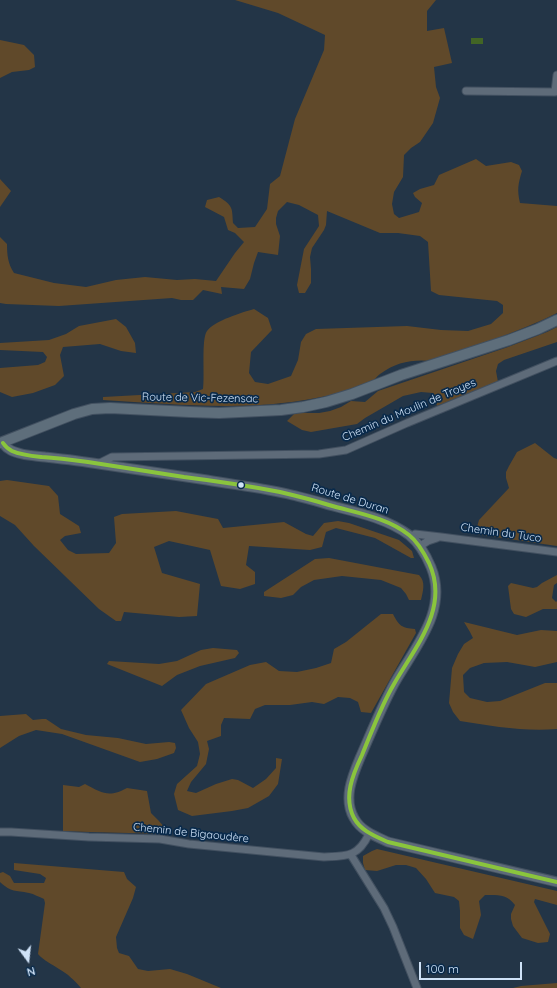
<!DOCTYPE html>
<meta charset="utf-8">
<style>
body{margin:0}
#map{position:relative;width:557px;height:988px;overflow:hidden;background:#233547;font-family:Quicksand,sans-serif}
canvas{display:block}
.north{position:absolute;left:8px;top:940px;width:40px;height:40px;-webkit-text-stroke:3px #092a4b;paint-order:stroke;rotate:165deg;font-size:11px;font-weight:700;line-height:16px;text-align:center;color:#cfe2f7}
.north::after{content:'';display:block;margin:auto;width:14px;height:18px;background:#cfe2f7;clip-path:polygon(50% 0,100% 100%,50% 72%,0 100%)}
.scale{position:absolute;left:419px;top:962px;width:103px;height:18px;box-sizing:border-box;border:2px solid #cfe2f7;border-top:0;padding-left:5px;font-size:12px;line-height:14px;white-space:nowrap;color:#cfe2f7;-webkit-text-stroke:3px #092a4b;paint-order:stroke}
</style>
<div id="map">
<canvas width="557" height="988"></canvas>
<div class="north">N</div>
<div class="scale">100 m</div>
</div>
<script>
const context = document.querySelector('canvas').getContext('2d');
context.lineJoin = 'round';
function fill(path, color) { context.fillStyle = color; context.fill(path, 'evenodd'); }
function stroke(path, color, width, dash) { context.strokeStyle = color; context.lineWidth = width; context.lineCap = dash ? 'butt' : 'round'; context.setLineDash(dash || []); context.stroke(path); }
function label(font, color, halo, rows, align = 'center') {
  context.font = font + ' Quicksand,sans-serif'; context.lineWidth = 3.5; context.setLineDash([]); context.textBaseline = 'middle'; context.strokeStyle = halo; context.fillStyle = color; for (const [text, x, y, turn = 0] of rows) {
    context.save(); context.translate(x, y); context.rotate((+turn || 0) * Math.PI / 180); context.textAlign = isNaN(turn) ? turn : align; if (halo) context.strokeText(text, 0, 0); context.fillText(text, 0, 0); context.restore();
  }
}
const green = new Path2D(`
 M235,0H436L427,11V31L444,28L452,63L434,67L436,87L440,98L433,123L420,142L411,148L404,155L403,177L394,192L392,204L394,214L399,218L419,212L422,203L415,197L413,193L420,189L434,185L439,175L476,159L486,166L511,162L519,165L522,171C518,184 517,190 520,203L557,206V313C517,333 474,346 432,361C413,359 396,362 380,374C377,376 375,380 371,382C368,384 361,385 357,387C344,391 330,396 316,398C246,412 174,404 103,400V397L195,392L203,389C205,376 201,339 207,331C214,321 243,312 254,309L268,318L272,330L251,352L249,373L255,382L268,384L291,376L298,360L301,342L306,334L316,329L407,326L441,330L468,331L491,324L503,313V305L497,301L439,295L431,291L428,242L420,236L398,233H380L327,211L326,225L324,230L312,248L310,257L311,269V283L305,293H299L297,285L304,249L319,226L318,215L299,205L287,202L278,211L276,218V224L280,236L278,255L258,252L254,263L250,279L244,289L221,287L222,294L203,290L193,300H181L172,298L59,306L6,304L0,303V237L7,244C7,255 8,264 14,273L54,283L86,287L116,280L145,277L177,280L195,279L216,281L235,253L244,242L235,233L228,230L224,217L205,207L207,200L219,197C233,206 232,207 233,223L238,228L255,227L267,209L270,184L280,176L295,119L324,50L325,35L278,13Z
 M0,40L24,45L34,55L35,67L29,70L12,72L0,78Z
 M0,179L11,191L0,207Z
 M116,319L126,327L135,343L136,353L121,351L100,344L63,347L60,355L64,376L55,385L33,393L12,397L0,392V368L38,365L45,362L47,357L43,352L0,350V343L49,340L66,334L79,326Z
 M557,327V342L504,360L498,364L496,371L498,382L437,406L433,393L421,392L403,396L365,418L357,424L311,432L302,430L287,421L296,412L307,413H319L330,411L341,407L351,401L365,402L378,391L508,347L547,332Z
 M535,443L554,458L557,459V546L475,534L479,520L509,488L506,478V472L509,466L517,452Z
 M7,480L49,486L58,496L60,514L79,526L81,533L65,536L60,540L68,550L76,554L109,553L116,543L114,517L122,514L176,511L218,519L223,528L284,522L306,534L313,536L324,523L338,521L349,523L399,540L412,551L414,558H411L375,538L336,528L326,532L322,547L310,550L249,546L246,565L255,572V584L240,589L221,586L210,550L169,541L154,547L162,573L200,584L197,616L179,617L124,612L121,621H116L99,609L34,546L15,525L0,516V481Z
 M329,558L419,575C426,582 423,591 421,600H409L406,594L401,588L381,580L342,576L314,580L301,587L293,595L281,598L264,596V592L315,559Z
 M557,575V583L554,585L552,598L556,602L557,601V609H543L526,617L514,614L511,609L508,586L511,583L533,588L537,587L542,583Z
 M381,614H393C399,626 402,628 415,629L416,633L371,713L361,712L358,702L350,698L338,697L324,704L312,702L290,705H265L255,709L250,719L224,718L221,725V736L207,741L209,749L206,764L191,782L187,791L196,793L216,784L232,779L238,780L253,788L266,779L276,768V758L282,759L278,784L269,796L248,808L232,811L192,816L178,810L174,794L177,784L197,766L200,754L198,742L189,728L181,710L206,684L250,665L266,662L279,671L297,672L316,668L331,663L334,649L346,642Z
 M464,622L517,635L541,630L557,631V662L535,667L524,665L507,662L484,663L470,668L463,675L464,692L470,698L487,702L500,701L545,683H557V729C526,732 491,726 460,721L453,712L449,703L452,668L458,654L464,644L473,638L470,632Z
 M213,648L237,650L239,653L235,658L200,666L177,675L162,686L107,664L109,661L159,664L177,661L201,650Z
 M26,714L33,720L42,719H46L61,729L86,735L118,738L146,744L169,742L175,743L176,748L174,753L157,759L140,762L62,734L36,730L19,736L0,748V716Z
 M85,784C102,793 109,798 127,788L147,791L151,813L158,820L167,830V834L90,832L63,831V785L79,787Z
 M377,849L557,891V905L535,899L534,902L550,934L548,942L538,943L522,938L513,926L511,919V914L515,905C507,894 498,895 485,895L479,901L481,915L473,939L464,935L460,928V911L459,901L454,897L435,893L426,879L416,868L406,865H396L377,871L365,870L363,863V856L372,851Z
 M14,863L124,872L127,879L136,887L133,898L116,937L117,948L119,953L129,956L138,969L148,971L170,969L187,974L221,988H81C74,980 68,974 59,969C52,964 44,961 38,954L45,903L44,899C39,897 34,894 29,893C15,890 12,893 0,882V873L3,872L10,876L14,883H44L46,878L40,874L14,870Z
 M557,983V988H513L521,986Z`);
const water = new Path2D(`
 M471,38H483V44H471Z`);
const minor = new Path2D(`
 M466,91L555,92L557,75
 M98,464L112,457L319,454L346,450L407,423L557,361
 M411,537L415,534L441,537L557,552
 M420,546L428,541L437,538
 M0,832H11L89,837L160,839L189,844L324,857C347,856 358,857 369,834
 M351,855L384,908L393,927L417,988`);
const tertiary = new Path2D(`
 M3,443C7,450 14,452 22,454C30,456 38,456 45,457C63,459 81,461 99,464C135,469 171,475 207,480C235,485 264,488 292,495C304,498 317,501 329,505C356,512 386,518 409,535C419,543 426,555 431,567C449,611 414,648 394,684C381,708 371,733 360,758C352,777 343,799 354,818C361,831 375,836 388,842L557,882`);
const secondary = new Path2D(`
 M0,443L74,414L92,409L110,408L190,412L219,413L281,410L303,407L326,402L352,394L401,375L509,340L538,329L557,320`);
const bus1 = new Path2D(`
 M3,443C5,446 8,449 12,451C21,455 32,456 42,457C57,458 73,460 88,462C120,467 152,472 184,477C216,481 249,486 280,492C297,496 313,500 329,505C356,513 386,517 409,535C418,542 424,553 429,563C450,608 415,647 394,684C381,706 372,731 362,755C353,774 343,797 354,818C361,831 375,836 388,842L557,882`);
const markers = [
 [241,485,3.5,"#cfe2f7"]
];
const streetNames = [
 ["Route de Vic-Fezensac",200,398,1],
 ["Chemin du Moulin de Troyes",409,410,-23],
 ["Route de Duran",350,499,17],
 ["Chemin du Tuco",501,533,8],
 ["Chemin de Bigaoudère",191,833,6]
];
fill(green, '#60492a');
fill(water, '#426525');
stroke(minor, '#425060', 9);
stroke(tertiary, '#425060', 11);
stroke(secondary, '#425060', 12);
stroke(minor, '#5e6b79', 7);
stroke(tertiary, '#5e6b79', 9);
stroke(secondary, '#5e6e7b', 10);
stroke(bus1, '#8ac53d', 4);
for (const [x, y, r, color] of markers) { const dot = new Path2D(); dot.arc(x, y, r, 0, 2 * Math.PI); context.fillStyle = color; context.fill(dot); stroke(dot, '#092a4b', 1.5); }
label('11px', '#cfe2f7', '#092a4b', streetNames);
</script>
